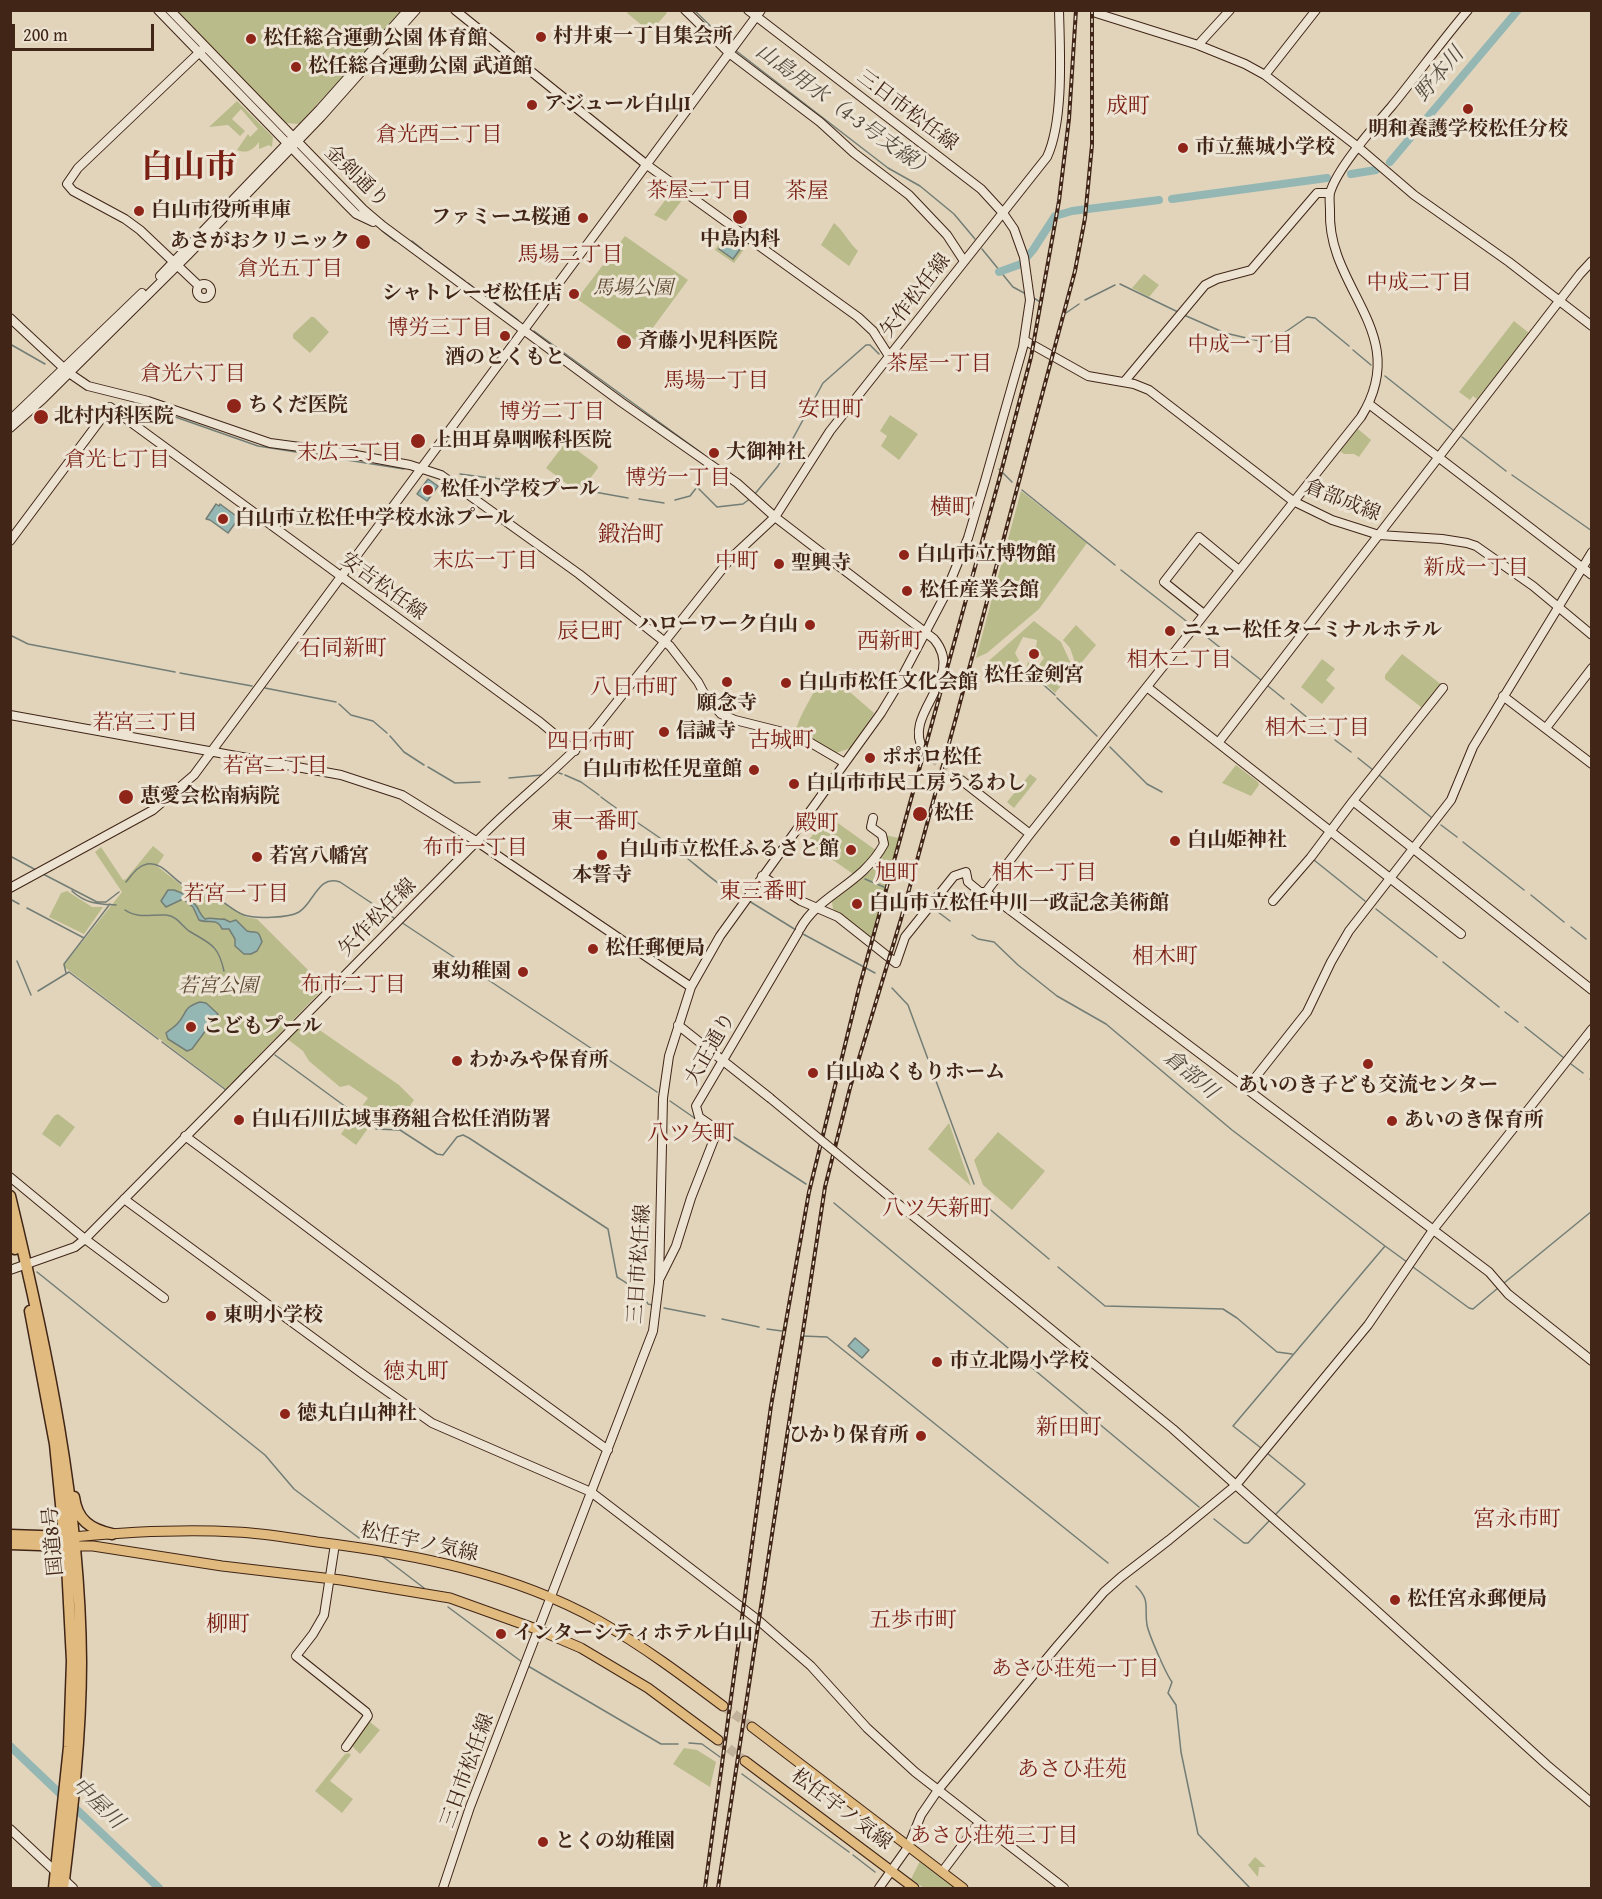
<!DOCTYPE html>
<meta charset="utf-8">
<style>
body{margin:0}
#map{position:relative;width:1602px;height:1899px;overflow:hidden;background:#e1d4bb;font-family:"Gentium Book Plus",serif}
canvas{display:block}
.frame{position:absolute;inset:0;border:12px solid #412516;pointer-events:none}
.scale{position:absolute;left:12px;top:24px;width:142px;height:27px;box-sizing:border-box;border:3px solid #412516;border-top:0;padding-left:8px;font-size:18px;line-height:21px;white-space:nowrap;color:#412516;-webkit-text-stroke:4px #ece3d3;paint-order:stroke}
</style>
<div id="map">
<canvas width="1602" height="1899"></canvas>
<div class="frame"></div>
<div class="scale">200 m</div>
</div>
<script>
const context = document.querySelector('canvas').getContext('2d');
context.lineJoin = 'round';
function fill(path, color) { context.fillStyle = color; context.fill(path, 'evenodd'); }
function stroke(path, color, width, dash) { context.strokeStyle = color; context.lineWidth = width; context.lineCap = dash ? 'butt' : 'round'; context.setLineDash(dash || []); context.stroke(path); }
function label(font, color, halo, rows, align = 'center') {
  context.font = font + ' "Gentium Book Plus","Noto Serif JP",serif'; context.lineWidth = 6; context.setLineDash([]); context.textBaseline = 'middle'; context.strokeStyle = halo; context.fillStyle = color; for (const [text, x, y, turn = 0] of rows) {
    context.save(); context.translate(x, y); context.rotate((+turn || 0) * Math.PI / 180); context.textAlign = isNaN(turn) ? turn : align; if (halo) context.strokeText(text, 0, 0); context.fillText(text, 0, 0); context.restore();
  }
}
const green = new Path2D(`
 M177,11H404L299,124L286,123Z
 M629,11H665L667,13L650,32L627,13Z
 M507,57L521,69L509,75L499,67Z
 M237,101L273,137L272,147L269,145L259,149V142C253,150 247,154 237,150L248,134L250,137L258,129L241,109L232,119L245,131L240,136L228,125L209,127Z
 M672,191L683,199L666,221L654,215Z
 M834,223C844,231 848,242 858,251L849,266L821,245Z
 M726,234L734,240L737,237L745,242L743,246L745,248L734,263L715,250Z
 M625,236L688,280L641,344L577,299Z
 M1144,274L1159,285L1149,297L1132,288Z
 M311,317H314L329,332L310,353L293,338V334Z
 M1514,321L1529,333L1477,399L1473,396L1470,400L1459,392Z
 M890,415L918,434L899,460L881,446L887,436L880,431Z
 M1358,429L1371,440L1359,457L1354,454H1344L1340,451Z
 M566,442L597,465L598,468L582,489L571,487L546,468Z
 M1021,491L1087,543L1039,609L987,653L976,658Z
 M1034,621L1061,642L1074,670L1055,693L1037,676H1028L1024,674L1028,662L1037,668L1044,658L1036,648L1037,640L1023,637L1015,653L1022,666L1019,673L1011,667L1007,673L988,669L984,665Z
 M1076,625L1096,645L1077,668L1070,648L1063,640Z
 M1402,654L1442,685L1423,707H1421L1385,679V675Z
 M1322,659L1335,669L1326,680L1335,688L1322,704L1301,687Z
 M828,673L874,713L851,748L836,753L796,731C798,717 816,691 822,675Z
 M1236,765L1258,782L1259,785L1251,796L1222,783Z
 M1030,774L1037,779L1014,808L1007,802Z
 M828,816L877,851L856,876L807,842Z
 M885,835L899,838L871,938L833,909L832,901C849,888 879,870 885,849C887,845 886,839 885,835Z
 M153,846L164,855L157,866L185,888L219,900L246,917L257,919L325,987L226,1089L63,966L122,892L95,852L101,847L123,880L126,879Z
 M67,891L92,907H103L84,934L49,917L61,893Z
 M305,1020L399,1085L414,1100L398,1123H372L356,1145L341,1134L368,1098L349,1085L340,1087L309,1061L303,1051L286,1038Z
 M58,1114L75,1127L60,1147L42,1134L54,1116Z
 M949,1123L971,1186L928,1149Z
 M998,1132L1045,1171L1012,1210L983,1185L974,1160Z
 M370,1722L380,1730L360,1754L351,1745Z
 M684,1748L697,1750L716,1762L710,1787L673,1764Z
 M349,1753L351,1755L330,1781L353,1799L342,1813L315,1791L345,1754Z
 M1255,1857L1266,1867H1259L1258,1877L1248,1865Z
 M920,1861L957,1888H924L911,1879Z`);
const water = new Path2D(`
 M727,238L741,248L733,259L719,249Z
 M428,479L438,486L427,501L417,494Z
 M216,504L219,506L220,504L239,518L228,533L210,520L206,519Z
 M168,890H174L184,894C186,901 193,901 197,907C200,912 200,915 205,919C212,917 218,920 224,919L230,922L236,920L247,931C257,934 258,928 262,942L257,951L251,954H244L235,946V939L229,929H222C217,917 208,924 199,920L193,907L183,899L166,907L161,901Z
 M200,1002L206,1003L218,1014L192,1049L187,1051L168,1039L166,1033C170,1029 175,1027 178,1023C188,1012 182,1008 200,1002Z
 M855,1338L869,1350L862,1358L848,1346Z`);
const stream = new Path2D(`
 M694,10L730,45
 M735,50L888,168L920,186L954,214L975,239
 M382,231L395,241
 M412,241L422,249
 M982,249L1013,287L1026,294
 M427,253L465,281
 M468,283L481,293
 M1120,284L1178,312
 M485,295L518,320
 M1032,297L1042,303
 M1085,300L1115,285
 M1066,313L1079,304
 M1184,315L1225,333L1264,342
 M534,331L703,454
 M1271,342L1307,317L1315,318L1349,346
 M10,344L45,364
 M1353,350L1371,365
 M1385,376L1453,430
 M147,407L258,446L404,469
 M1462,437L1506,471
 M999,469L1012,482
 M460,474L490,478
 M1512,475L1592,531
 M494,478L511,481
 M522,483L582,490
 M1022,490L1115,565
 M589,491L628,498
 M754,495L778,466L823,383L866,345H870L879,354
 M639,499L664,503
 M675,500L690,496L697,487L717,507L743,504L751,498
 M812,552L852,581
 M1121,570L1190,624
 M1198,630L1261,680
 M10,635L28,644L175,672
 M989,672L1018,679H1037L1055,695
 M180,673L252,686
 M1268,686L1284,699
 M265,688L336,702
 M1057,698L1097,736
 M339,704L351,715L373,721L387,733
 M1291,704L1309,719
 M1315,724L1329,735
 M390,736L404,752L424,765
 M1335,740L1351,752
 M1110,747L1147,784L1162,792
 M1358,758L1373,770
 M428,767L455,783L480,782
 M559,773L562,774
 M565,775L581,782L599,795
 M1379,775L1431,817
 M509,778L542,775
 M601,797C626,816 653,832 678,851C699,867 718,886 742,898
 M1441,825L1457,837
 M1463,842L1524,890
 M10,856L36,870
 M1314,860L1365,901
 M43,874L97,902H106L119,892
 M865,879L884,887
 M126,882C132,875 137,866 147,864C161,861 171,877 182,884C193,893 208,894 220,900C228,905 235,912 244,915C255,919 289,918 299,912C314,903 318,874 340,882L394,918
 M72,891C86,904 99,904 116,905
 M913,894L927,904
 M1531,895L1564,922
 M10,899L19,904
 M749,901L796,930
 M27,908L84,938
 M934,909L950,921
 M1376,909L1437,957
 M125,910C138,919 151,914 166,915C177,916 181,925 189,931C210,944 218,944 224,971
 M401,922L657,1092
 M1571,927L1586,939
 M803,934L875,973
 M972,935L978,939L994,942L1018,965L1057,996L1106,1024L1232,1130L1385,1246
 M10,946L11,947
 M17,961L31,995
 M1443,962L1499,1007
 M66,973L64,964L110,904
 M892,988L908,1005L974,1184
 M38,991L69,972L158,1039
 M1505,1012L1518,1022
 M1525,1027L1564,1058
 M162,1042L226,1090L229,1087
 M275,1055L372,1126
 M252,1064L267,1049
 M1571,1064L1583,1073
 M1590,1079L1592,1080
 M233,1083L246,1069
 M670,1101L696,1119
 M720,1128L806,1184
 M376,1129L400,1130L437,1154L443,1155L457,1137L463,1135L469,1138L608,1229L617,1277C630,1285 641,1291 648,1304L652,1305
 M980,1201L1049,1259
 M834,1203L1199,1507
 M1058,1267L1105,1306L1223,1309L1237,1318L1277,1352L1292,1354
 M1413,1267L1469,1308L1473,1309L1498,1288
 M37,1272L265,1455L294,1489L359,1538
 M1504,1283L1592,1211
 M664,1308L705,1316
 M722,1319L759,1327
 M767,1329L782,1331
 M802,1336L827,1337L1108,1563
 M1261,1448L1233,1426L1385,1246L1407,1262
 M1267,1453L1305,1484L1274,1516
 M1214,1519L1244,1543H1248L1270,1520
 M382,1556L424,1588
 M1136,1586C1151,1601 1144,1607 1147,1625C1149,1635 1166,1674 1172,1682L1168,1693L1176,1705L1181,1752L1198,1834L1250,1888
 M448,1607L522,1662
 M528,1666L661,1744H678
 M689,1743L702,1744L720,1757
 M742,1774L849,1852
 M853,1855L875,1872`);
const river = new Path2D(`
 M1390,162L1518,10
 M1351,174L1376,170
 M1172,199L1327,178
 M999,272L1021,264L1033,250L1055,216L1072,211L1159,200
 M10,1746L159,1888`);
const secondaryTunnel = new Path2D(`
 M923,749L930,757L961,780`);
const primaryTunnel = new Path2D(`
 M723,1706L752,1727
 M718,1740L745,1761`);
const secondary = new Path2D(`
 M158,10L347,205L356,214L373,222
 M170,10L363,209L383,226L621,402L737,483L775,517L934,639C967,678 902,713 923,749
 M455,10L647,165L858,317L873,331L889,356
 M685,10L729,53L820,122L854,153L909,195L947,235L964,261
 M1096,13L1198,45L1245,64L1265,75L1358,147L1414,195L1509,262L1592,326
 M1198,45L1230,10
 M1265,75L1316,10
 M160,276L320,109L408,10
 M197 291a7 7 0 1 1 14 0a7 7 0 1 1-14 0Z
 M199,286L140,230L125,219L73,191L67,184L78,168L205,47
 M10,318L69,373L88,386L148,401L270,443L345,453L410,465L441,475L579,574L670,646L698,682L706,697L721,714L735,720L799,736L845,763
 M1024,340L1088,376L1134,384L1149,390L1293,501L1332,520L1379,535L1442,539L1467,543L1476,546L1533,586L1592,635
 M1124,382L1205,285L1217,279L1251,270L1317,193H1330
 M1369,404L1592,575
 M110,407L540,722L575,751
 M10,420L142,293
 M10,428L43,399L188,255L321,117L416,10
 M10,541L110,407
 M1204,614L1164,582L1199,537L1239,570
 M1147,687L1461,934
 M1443,688L1353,801L1592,990
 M1503,696L1592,764
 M10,715L341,775L402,795L476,841L691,987
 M1546,728L1592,668
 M1218,743L1580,274L1592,261
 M961,780L1030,834
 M762,876L801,901L838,917L896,963L905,937L954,876L966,872L968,882L980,892H986L1489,1272L1508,1294L1592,1361
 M10,888L153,810L194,775L761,10
 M986,892L1030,834L1361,417C1413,333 1327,290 1330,211C1330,205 1329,198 1330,193C1337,168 1374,127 1391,107C1417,75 1441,42 1468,10
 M1273,901L1311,857L1353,801
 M800,929C819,894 862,885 884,844L882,835L871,827L873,818
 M678,1025L770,1098
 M1247,1088L1307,1012L1331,962L1349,931L1451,800L1473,747L1592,552
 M185,1136C326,1240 464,1348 608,1450
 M10,1177L85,1239L164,1298
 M885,1193L1173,1429L1367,1602L1547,1765L1592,1803
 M124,1199L364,1375L432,1423L591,1492L758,1620L811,1666L867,1728L915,1772L1064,1888
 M10,1270L75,1247L85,1239C217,1105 349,971 481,837C518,799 560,768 596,728L731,558L775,517L830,431L1047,157C1064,120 1060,52 1059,10
 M660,1278L676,1246L691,1198L716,1134L715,1128L699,1117L696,1106L798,933
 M335,1544L324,1615L313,1634L296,1656L366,1712L368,1716L346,1747
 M10,1829L73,1888
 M942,1872L979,1823
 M443,1888L470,1807L653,1331L659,1282L663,1098L669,1056L691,987L720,936L881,713L895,690L943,599L968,538L985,481L1023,347L1030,300L1024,257L1014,229L1003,213L981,189L748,10
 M879,1888L908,1847L921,1815L938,1790L1058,1645L1104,1592L1121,1577L1169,1540L1236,1485L1368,1325L1433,1230L1592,1029`);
const primary = new Path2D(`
 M73,1537C127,1532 182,1529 236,1532C263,1533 290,1538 317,1542C414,1554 513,1573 599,1621C643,1646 683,1676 723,1706
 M74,1546H93L222,1566L341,1580L450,1598L539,1630L581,1648L648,1688L718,1740
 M752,1727L963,1888
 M745,1761L914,1888`);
const highway = new Path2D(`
 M10,1196C47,1349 80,1504 81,1662C81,1737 72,1814 63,1888
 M10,1231L15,1249
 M30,1311L55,1444L67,1565L72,1661L69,1747L54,1888
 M74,1497C77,1520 90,1529 112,1534
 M10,1535L70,1537
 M10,1544L70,1546`);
const rail = new Path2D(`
 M705,1888L771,1406L809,1192L859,988L999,480L1031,357L1059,201L1069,119L1076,10
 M718,1888L825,1187L850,1088L901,919L957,714L1075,271L1085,218L1092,145V10`);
const secondaryBridge = new Path2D(`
 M770,1098L885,1193`);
const markers = [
 [541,37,6,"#8f2418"],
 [251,39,6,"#8f2418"],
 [296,67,6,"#8f2418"],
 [532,105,6,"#8f2418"],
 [1468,109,6,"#8f2418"],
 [1183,148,6,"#8f2418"],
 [139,211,6,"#8f2418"],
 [740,217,8,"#8f2418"],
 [583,218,6,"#8f2418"],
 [363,242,8,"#8f2418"],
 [574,294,6,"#8f2418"],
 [505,336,6,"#8f2418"],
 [624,342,8,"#8f2418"],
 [234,406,8,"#8f2418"],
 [41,417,8,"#8f2418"],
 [418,441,8,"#8f2418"],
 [714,453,6,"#8f2418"],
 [428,490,6,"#8f2418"],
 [223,519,6,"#8f2418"],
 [904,555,6,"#8f2418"],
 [779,564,6,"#8f2418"],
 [907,591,6,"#8f2418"],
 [810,625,6,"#8f2418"],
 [1170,631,6,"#8f2418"],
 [1034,654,6,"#8f2418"],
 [727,682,6,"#8f2418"],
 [786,683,6,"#8f2418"],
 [664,732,6,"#8f2418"],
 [870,758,6,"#8f2418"],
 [754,770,6,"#8f2418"],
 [794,784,6,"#8f2418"],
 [126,797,8,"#8f2418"],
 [920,814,8,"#8f2418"],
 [1175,841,6,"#8f2418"],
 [851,850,6,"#8f2418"],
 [602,855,6,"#8f2418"],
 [257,857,6,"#8f2418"],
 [857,904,6,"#8f2418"],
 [593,949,6,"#8f2418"],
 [523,972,6,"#8f2418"],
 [191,1027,6,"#8f2418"],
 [457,1061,6,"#8f2418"],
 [1368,1064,6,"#8f2418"],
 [813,1073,6,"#8f2418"],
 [239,1120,6,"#8f2418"],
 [1392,1121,6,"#8f2418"],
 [211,1316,6,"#8f2418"],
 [937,1362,6,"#8f2418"],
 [285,1414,6,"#8f2418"],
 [921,1436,6,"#8f2418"],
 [1395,1600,6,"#8f2418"],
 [501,1634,6,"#8f2418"],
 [543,1842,6,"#8f2418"]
];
const poiNames = [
 ["村井東一丁目集会所",553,37],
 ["松任総合運動公園 体育館",263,39],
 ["松任総合運動公園 武道館",308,67],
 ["アジュール白山Ⅰ",544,105],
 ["明和養護学校松任分校",1468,130,"center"],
 ["市立蕪城小学校",1195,148],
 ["白山市役所車庫",151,211],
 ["ファミーユ桜通",571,218,"right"],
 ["中島内科",740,240,"center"],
 ["あさがおクリニック",350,242,"right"],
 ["シャトレーゼ松任店",562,294,"right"],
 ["斉藤小児科医院",638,342],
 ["酒のとくもと",505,358,"center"],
 ["ちくだ医院",248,406],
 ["北村内科医院",54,417],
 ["上田耳鼻咽喉科医院",432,441],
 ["大御神社",726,453],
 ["松任小学校プール",440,490],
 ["白山市立松任中学校水泳プール",235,519],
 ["白山市立博物館",916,555],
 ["聖興寺",791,564],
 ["松任産業会館",919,591],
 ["ハローワーク白山",798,625,"right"],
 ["ニュー松任ターミナルホテル",1182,631],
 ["松任金剣宮",1034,676,"center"],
 ["白山市松任文化会館",798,683],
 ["願念寺",727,704,"center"],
 ["信誠寺",676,732],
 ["ポポロ松任",882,758],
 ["白山市松任児童館",742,770,"right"],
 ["白山市市民工房うるわし",806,784],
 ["恵愛会松南病院",140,797],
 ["松任",934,814],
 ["白山姫神社",1187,841],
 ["白山市立松任ふるさと館",839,850,"right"],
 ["若宮八幡宮",269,857],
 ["本誓寺",602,876,"center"],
 ["白山市立松任中川一政記念美術館",869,904],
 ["松任郵便局",605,949],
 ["東幼稚園",511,972,"right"],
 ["こどもプール",203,1027],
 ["わかみや保育所",469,1061],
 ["白山ぬくもりホーム",825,1073],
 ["あいのき子ども交流センター",1368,1086,"center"],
 ["白山石川広域事務組合松任消防署",251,1120],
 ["あいのき保育所",1404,1121],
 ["東明小学校",223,1316],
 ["市立北陽小学校",949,1362],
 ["徳丸白山神社",297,1414],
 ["ひかり保育所",909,1436,"right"],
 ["松任宮永郵便局",1407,1600],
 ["インターシティホテル白山",513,1634],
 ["とくの幼稚園",555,1842]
];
const streetNames = [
 ["三日市松任線",907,111,37],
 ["金剣通り",356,177,44],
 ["矢作松任線",916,296,-52],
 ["倉部成線",1342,501,22],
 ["安吉松任線",383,587,36],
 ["矢作松任線",378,918,-45],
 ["大正通り",711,1049,-60],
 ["三日市松任線",640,1264,-86],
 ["国道8号",54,1541,-95],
 ["松任宇ノ気線",419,1543,12],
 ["三日市松任線",468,1771,-70],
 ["松任宇ノ気線",841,1810,37]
];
const parkNames = [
 ["馬場公園",633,289],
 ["若宮公園",218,987]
];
const waterNames = [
 ["野本川",1440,75,-50],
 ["山島用水（4-3号支線）",844,112,36],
 ["倉部川",1190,1075,40],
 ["中屋川",97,1804,44]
];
const neighbourhoodNames = [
 ["倉光西二丁目",439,136],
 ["茶屋二丁目",699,192],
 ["馬場二丁目",570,256],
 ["倉光五丁目",290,270],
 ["中成二丁目",1419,284],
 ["博労三丁目",440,329],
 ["中成一丁目",1240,346],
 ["茶屋一丁目",939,365],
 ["倉光六丁目",193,375],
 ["馬場一丁目",716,382],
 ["博労二丁目",552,413],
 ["末広二丁目",349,454],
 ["倉光七丁目",117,461],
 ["博労一丁目",678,479],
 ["末広一丁目",485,562],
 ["新成一丁目",1476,569],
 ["相木二丁目",1179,661],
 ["若宮三丁目",145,724],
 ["相木三丁目",1317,729],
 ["若宮二丁目",275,767],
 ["布市一丁目",475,849],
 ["相木一丁目",1044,874],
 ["若宮一丁目",236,895],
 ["布市二丁目",353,986],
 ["あさひ荘苑一丁目",1075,1670],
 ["あさひ荘苑三丁目",994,1837]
];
const quarterNames = [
 ["成町",1128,107],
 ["茶屋",807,192],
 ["安田町",831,410],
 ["横町",952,508],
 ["鍛治町",631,535],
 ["中町",737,562],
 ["辰巳町",590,632],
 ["西新町",890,642],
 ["石同新町",343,649],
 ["八日市町",634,688],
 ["古城町",781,741],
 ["四日市町",591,742],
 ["東一番町",595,822],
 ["殿町",817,824],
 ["旭町",897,874],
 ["東三番町",763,892],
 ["相木町",1165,957],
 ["八ツ矢町",691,1134],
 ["八ツ矢新町",937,1209],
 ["徳丸町",416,1372],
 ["新田町",1069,1428],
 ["宮永市町",1517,1520],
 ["五歩市町",913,1621],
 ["柳町",228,1625],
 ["あさひ荘苑",1072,1770]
];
const townNames = [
 ["白山市",189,169]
];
fill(green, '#babb8b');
fill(water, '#95b7b4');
stroke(water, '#737d75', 1.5);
stroke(stream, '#737d75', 1.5);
stroke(river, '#95b7b4', 8);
stroke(secondaryTunnel, '#c1b19a', 8, [8, 4]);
stroke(primaryTunnel, '#c1b19a', 9, [9, 4.5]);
stroke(secondary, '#412516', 10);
stroke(primary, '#412516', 11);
stroke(highway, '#412516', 13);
stroke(secondary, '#ece3d3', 8);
stroke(primary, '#e0ba7e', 9);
stroke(highway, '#e0ba7e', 10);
stroke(rail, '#412516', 4);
stroke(rail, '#ece3d3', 1.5, [4.5]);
stroke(secondaryBridge, '#412516', 10, []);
stroke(secondaryBridge, '#ece3d3', 8);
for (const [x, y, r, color] of markers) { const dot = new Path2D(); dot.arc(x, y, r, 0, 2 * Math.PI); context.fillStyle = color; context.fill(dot); stroke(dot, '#ece3d3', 2); }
label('bold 20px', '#412516', '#ece3d3', poiNames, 'left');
label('20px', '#412516', '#ece3d3', streetNames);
label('italic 20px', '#5f4a33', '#ece3d3', parkNames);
label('italic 21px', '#564a3e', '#ece3d3', waterNames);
label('21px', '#7a1f14', '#ece3d3', neighbourhoodNames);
label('22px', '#7a1f14', '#ece3d3', quarterNames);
label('bold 32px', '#7a1f14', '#ece3d3', townNames);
</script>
